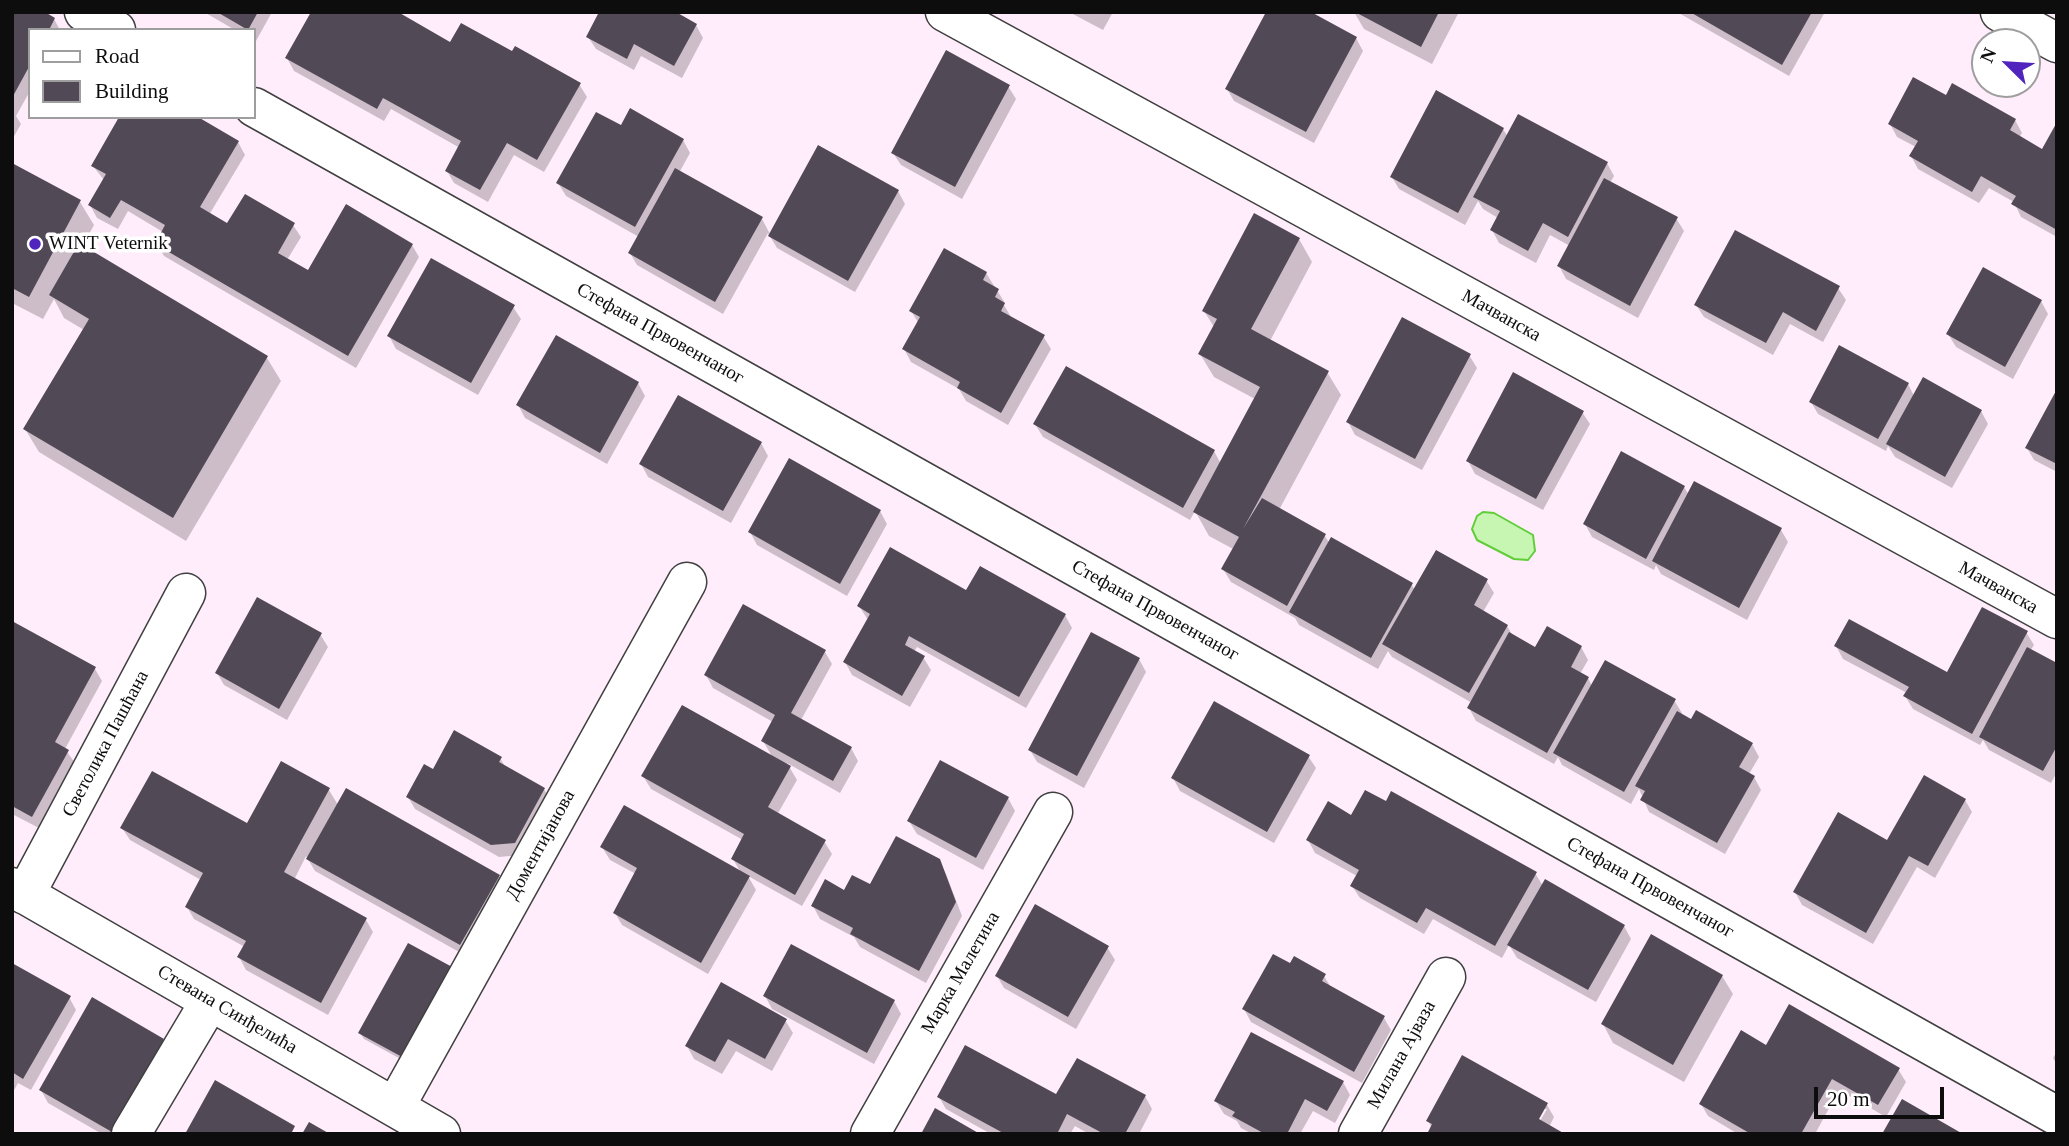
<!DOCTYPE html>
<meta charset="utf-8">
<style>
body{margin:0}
#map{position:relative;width:2069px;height:1146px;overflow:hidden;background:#ffedfc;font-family:"Times New Roman",serif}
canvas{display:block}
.frame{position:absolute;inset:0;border:14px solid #0d0d0d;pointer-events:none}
.legend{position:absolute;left:28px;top:28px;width:228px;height:91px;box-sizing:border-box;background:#fff;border:2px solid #9e9e9e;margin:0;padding:9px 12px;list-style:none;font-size:21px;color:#0d0d0d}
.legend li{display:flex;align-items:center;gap:14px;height:35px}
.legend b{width:35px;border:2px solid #9e9e9e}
.north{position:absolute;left:1971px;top:28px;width:70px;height:70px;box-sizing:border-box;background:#fff;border:2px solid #9e9e9e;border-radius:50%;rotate:294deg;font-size:19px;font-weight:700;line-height:28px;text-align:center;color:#0d0d0d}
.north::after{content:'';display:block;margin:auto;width:24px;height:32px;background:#5125bd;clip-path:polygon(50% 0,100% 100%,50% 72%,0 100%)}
.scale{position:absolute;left:1814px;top:1087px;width:130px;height:32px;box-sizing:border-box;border:4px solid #0d0d0d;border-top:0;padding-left:9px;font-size:21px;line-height:24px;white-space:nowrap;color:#0d0d0d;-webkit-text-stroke:5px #fff;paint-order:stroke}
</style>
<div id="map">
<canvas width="2069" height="1146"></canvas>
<div class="frame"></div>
<ul class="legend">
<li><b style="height:9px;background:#fff"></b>Road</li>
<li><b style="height:19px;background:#524956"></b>Building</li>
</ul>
<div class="north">N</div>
<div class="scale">20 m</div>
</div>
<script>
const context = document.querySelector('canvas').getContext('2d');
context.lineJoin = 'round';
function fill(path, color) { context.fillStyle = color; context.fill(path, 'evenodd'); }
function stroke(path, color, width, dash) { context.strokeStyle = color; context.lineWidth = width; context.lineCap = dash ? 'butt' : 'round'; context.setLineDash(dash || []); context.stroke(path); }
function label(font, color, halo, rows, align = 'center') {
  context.font = font + ' "Times New Roman",serif'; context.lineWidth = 7; context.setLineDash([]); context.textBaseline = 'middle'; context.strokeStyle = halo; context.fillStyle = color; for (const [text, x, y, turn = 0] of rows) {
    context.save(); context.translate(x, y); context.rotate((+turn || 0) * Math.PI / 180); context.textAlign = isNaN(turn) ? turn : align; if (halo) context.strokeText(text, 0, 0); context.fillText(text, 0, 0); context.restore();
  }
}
const water = new Path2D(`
 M1483,512L1494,513L1533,535L1535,551L1528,560L1514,559L1477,540L1472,529L1477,516Z`);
const shadow = new Path2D(`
 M12,12L54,19L60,30H30V91L16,116L21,124L12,140Z
 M204,12H272L256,41L254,30H235Z
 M1069,12H1113L1103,30Z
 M1354,12H1459L1432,64L1364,29Z
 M1677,12H1825L1789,76Z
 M696,25L703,38L682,78L641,56L634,70L596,49L588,37Z
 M1356,38L1363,51L1314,143L1234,101L1227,89Z
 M512,54L579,84L587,97L544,172L514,155L488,202L454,183L447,171L460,148L391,109L384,121L294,71L287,58Z
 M1008,86L1016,99L962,199L901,165L893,153Z
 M1947,97L2015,120L2022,133L2019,138L2043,151L2057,126V237L2021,217L2014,202L1989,188L1979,203L1918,169L1911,156L1916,147L1897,137L1890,124Z
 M621,128L683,140L690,153L679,173L762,219L770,234L898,191L905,204L855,292L777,248L768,233L723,314L637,265L630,253L639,237L566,196L558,183Z
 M1503,129L1508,137L1607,163L1614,176L1610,183L1676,218L1684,231L1638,318L1566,279L1559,266L1570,246L1550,235L1536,263L1499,243L1492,230L1498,218L1483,209L1478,201L1465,225L1399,189L1392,177Z
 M238,142L245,155L209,215L228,226L293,225L301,237L287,260L308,272L412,245L419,257L356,368L164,256L157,244L163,232L128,211L118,229L97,218L90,205L104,180L93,166Z
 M12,165L80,202L94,225L82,247L267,358L281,381L186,541L39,452L25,429L84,330L64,318L54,299L43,319L12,303Z
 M1299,239L1312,262L1270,341L1327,372L1341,395L1279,510L1325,536L1330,544L1411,584L1415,590L1486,580L1494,593L1483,612L1507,626L1513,636L1535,649L1581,647L1588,660L1580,674L1588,678L1592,686L1674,700L1682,713L1680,715L1752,744L1759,757L1749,774L1754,777L1761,790L1725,854L1649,812L1639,789L1631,804L1562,765L1558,757L1554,764L1476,721L1469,708L1472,703L1392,657L1388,651L1378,669L1299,625L1295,618L1231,582L1223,569L1235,550L1209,536L1195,511L1190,520L1043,437L1035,424L1214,451L1221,464L1255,399L1214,377L1200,354L1214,327L1204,311Z
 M986,273L1005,303L1004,305L1011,317L1043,336L1051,349L1008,425L966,401L959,389L911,362L904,349L919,324L911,311Z
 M1838,288L1846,300L1823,342L1790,324L1773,355L1704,317L1696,305Z
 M2041,301L2048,314L2013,379L1956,347L1948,334Z
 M513,307L521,319L478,395L396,349L389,336Z
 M1469,355L1477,368L1422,470L1355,435L1348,422Z
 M638,383L645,396L607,464L525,418L518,405Z
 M1908,384L1914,396L1981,411L1988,424L1952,488L1895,457L1888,446L1886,451L1818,414L1811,402Z
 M2057,393V472L2034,460L2027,448Z
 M1582,412L1590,424L1543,510L1475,474L1468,461Z
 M761,443L768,456L731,523L648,477L641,464Z
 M1684,487L1689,495L1781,530L1788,542L1747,620L1661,574L1656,565L1654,570L1592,537L1585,524Z
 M880,511L887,524L847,596L757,545L750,532Z
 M967,592L1065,615L1072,628L1026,708L917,647L914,652L923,657L931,670L910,707L852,675L845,662L868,620L859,606Z
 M12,625L95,669L102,681L65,749L75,763L39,828L12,814Z
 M2026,632L2034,645L2030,651L2057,665V772L2051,783L1989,750L1983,740L1980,745L1913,709L1905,696L1907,693L1843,659L1836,646L1948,675Z
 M320,634L328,647L287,720L224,685L217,673Z
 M825,652L832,664L801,720L851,748L858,761L840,793L787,763L797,780L777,815L824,841L832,854L802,906L748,876L756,890L708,974L622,925L615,913L636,874L610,860L602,847L741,873L733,859L743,840L651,789L643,776L773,758L763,741L773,722L713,688L706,675Z
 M1139,659L1146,672L1084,788L1037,762L1030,750Z
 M1308,756L1316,768L1274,843L1180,791L1173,778Z
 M500,758L506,768L544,789L551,802L521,855L499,857L415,809L408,797L434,771Z
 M329,790L338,805L499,876L506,888L468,957L315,871L306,856L294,880L366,920L373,932L328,1015L246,970L239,957L245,947L194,919L187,907L201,880L130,840L122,828L248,826Z
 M1008,798L1015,811L983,870L917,834L909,821Z
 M1965,800L1972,812L1935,878L1917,867L1873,944L1802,905L1795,892Z
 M1352,817L1535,873L1543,886L1624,926L1631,939L1596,1002L1517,958L1509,945L1502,958L1433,919L1424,934L1360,898L1352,886L1357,876L1315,853L1308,840Z
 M939,861L946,874L962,916L926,983L860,947L854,937L820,919L813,906L845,892L871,886Z
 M409,945L408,1063L364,1039L360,1033Z
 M1107,947L1115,960L1076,1029L1004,988L997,976Z
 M12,965L69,997L76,1010L31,1090L18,1083L12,1094Z
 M1291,965L1324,976L1332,989L1384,1018L1391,1030L1362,1083L1251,1022L1244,1009Z
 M1722,976L1733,994L1684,1082L1613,1043L1603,1024Z
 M765,996L894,1001L901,1014L874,1064L772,1009Z
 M785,1020L793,1033L772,1071L736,1051L722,1074L694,1059L687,1046Z
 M163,1040L170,1053L125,1134H102L48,1103L41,1090Z
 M1766,1047L1898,1069L1906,1082L1886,1117L1839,1090L1815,1134H1738L1708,1116L1701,1104Z
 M2057,1051V1065L2053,1058Z
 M1463,1057L1547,1105L1554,1117L1549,1127L1561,1134H1429L1432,1128L1428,1121ZM1543,1109H1547L1536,1128L1533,1126Z
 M1343,1082L1350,1095L1335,1123L1313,1111L1300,1134H1252L1241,1128L1237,1121L1224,1114L1216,1101Z
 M1145,1096L1152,1109L1139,1134H1089L1075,1126L1070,1134H991L946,1109L939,1097Z`);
const building = new Path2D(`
 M12,12H45L55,18L49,30H30V65L12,98Z
 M217,12H258L248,30Z
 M311,12H398L450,42L461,23L512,51L515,46L581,83L537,160L507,143L480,190L445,171L461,141L383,98L377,109L285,58Z
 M599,12H676L697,24L674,66L634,44L627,59L586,37Z
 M1266,12H1311L1357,37L1306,132L1225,89Z
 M1355,12H1439L1421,47Z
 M1690,12H1812L1782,65Z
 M946,50L1010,85L955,187L891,153Z
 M1913,77L1946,95L1952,83L2016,119L2010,130L2042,149L2057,122V230L2011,204L2016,196L1981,176L1972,192L1909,156L1918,141L1888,124Z
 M1436,90L1504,128L1458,213L1390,177Z
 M630,108L684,139L635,227L556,183L596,112L621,125Z
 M1518,114L1608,162L1568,237L1543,223L1528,251L1490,230L1500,211L1473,197Z
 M119,117H198L239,141L200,207L227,223L245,194L295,223L278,253L308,270L346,204L413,244L348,356L155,244L165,225L121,200L110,218L88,205L106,174L91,166Z
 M818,145L899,190L848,281L768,236Z
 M12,163L81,200L29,297L12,288Z
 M675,168L763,217L715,302L628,253Z
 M1604,178L1678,217L1630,306L1557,266Z
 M1254,213L1300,238L1251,329L1329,371L1243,529L1262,498L1326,534L1287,606L1221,569L1239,537L1193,512L1260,387L1198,354L1217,319L1202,311Z
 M1735,230L1840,286L1816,331L1783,312L1766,343L1694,305Z
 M79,243L268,356L173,518L23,429L89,319L49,295Z
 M944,248L987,272L983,280L999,289L995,297L1005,303L1001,311L1045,335L1001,413L957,388L960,382L902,349L920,317L909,311Z
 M431,258L515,305L471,383L387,336Z
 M1983,267L2042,300L2005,367L1946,334Z
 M1402,317L1471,354L1415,459L1346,422Z
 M556,335L639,382L600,453L516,405Z
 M1839,345L1909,383L1878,439L1809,402Z
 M1066,366L1215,450L1183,508L1033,424Z
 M1513,372L1584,411L1536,499L1466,461Z
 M1923,377L1982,410L1945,477L1886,444Z
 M2057,389V464L2025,448Z
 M678,395L762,442L723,511L639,464Z
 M1621,451L1685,486L1646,559L1583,524Z
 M789,458L881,510L840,584L748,532Z
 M1694,481L1782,528L1739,608L1652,561Z
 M1331,537L1413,583L1371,658L1289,612Z
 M890,547L966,590L980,566L1066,614L1019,697L909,636L905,645L925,656L902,696L843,662L870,614L857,606Z
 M1436,550L1488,579L1474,605L1508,625L1469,693L1382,644Z
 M257,597L322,633L279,709L215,673Z
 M743,604L826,650L791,713L852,747L833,781L761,741L775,715L704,675Z
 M1982,607L2028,631L1972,734L1903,696L1909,687L1834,646L1849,619L1947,672Z
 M12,621L96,667L55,742L69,750L32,817L12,806Z
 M1547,626L1582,646L1571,667L1589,677L1547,753L1467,708L1509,632L1535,647Z
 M1091,632L1140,658L1077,776L1028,750Z
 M2027,647L2057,663V746L2043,771L1979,737Z
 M1605,660L1676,699L1624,792L1553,753Z
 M1214,701L1310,755L1267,832L1171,778Z
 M682,705L791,766L768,807L826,840L795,895L731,859L744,834L641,776Z
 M1696,710L1753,743L1739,767L1755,776L1717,843L1640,800L1645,791L1635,786L1677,711L1691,719Z
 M454,730L502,757L499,762L545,788L515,843L491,845L406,797L424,764L433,769Z
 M940,760L1009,797L976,858L907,821Z
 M281,761L330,788L284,872L367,918L321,1003L237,957L246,941L185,907L203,873L120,828L152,771L247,823Z
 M1924,775L1966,799L1928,866L1909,856L1866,933L1793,892L1838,812L1887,840Z
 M346,788L500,875L460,945L306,859Z
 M1365,790L1386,801L1391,791L1537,872L1495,946L1426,908L1417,923L1350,886L1359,870L1306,840L1328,801L1351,815Z
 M624,805L750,876L701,963L613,913L637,868L600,847Z
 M896,836L940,859L956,902L919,971L850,934L853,928L811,906L825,879L844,890L852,875L870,884Z
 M1545,879L1625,925L1588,990L1507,945Z
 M1035,904L1109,946L1068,1017L995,976Z
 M1651,934L1723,975L1673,1065L1601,1024Z
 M408,943L454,968L404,1058L358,1033Z
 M791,944L895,1000L867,1053L763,996Z
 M1273,954L1290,963L1294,956L1326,974L1322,981L1385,1016L1354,1072L1242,1009Z
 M12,963L71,996L23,1079L12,1072Z
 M721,982L787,1019L765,1059L728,1039L715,1062L685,1046Z
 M92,997L164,1039L112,1132L39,1090Z
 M1789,1004L1900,1068L1878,1105L1832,1079L1801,1134H1751L1699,1104L1741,1030L1766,1045Z
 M1251,1032L1344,1081L1327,1111L1305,1099L1287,1134H1265L1232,1116L1235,1112L1214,1101Z
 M965,1045L1056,1094L1077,1058L1146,1095L1125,1134H1104L1067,1114L1057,1134H1005L937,1097Z
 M1462,1055L1548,1103L1539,1119L1565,1134H1427L1432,1124L1426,1121Z
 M215,1080L295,1126L291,1134H185Z
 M1902,1099L1963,1134H1882Z
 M935,1108L980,1134H921Z
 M309,1122L330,1134H302Z`);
const minor = new Path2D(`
 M84,12L116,30
 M945,12L2057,619
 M2000,12L2057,43
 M254,107L2057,1116
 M12,887L441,1134
 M25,895L186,593
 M395,1107L687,582
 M131,1134L210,1001
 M870,1134L1053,812
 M1358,1134L1446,977`);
const markers = [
 [35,244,7,"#5125bd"]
];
const poiNames = [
 ["WINT Veternik",49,244]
];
const streetNames = [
 ["Мачванска",1501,316,29],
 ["Стефана Првовенчаног",660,334,29],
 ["Мачванска",1998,588,29],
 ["Стефана Првовенчаног",1155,611,29],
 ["Светолика Пашћана",106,744,-62],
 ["Доментијанова",541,845,-61],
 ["Стефана Првовенчаног",1650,888,29],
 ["Марка Малетина",961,973,-60],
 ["Стевана Синђелића",227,1010,30],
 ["Милана Ајваза",1402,1055,-61]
];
fill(water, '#c6f6b2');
stroke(water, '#60cd39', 2);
fill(shadow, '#0003');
fill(building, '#524956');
stroke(minor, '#404040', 41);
stroke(minor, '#fff', 38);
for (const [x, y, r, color] of markers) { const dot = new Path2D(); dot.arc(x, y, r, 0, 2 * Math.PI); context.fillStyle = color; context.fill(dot); stroke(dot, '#fff', 2.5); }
label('19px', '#0d0d0d', '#fff', poiNames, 'left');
label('19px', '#0d0d0d', '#fff', streetNames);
</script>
